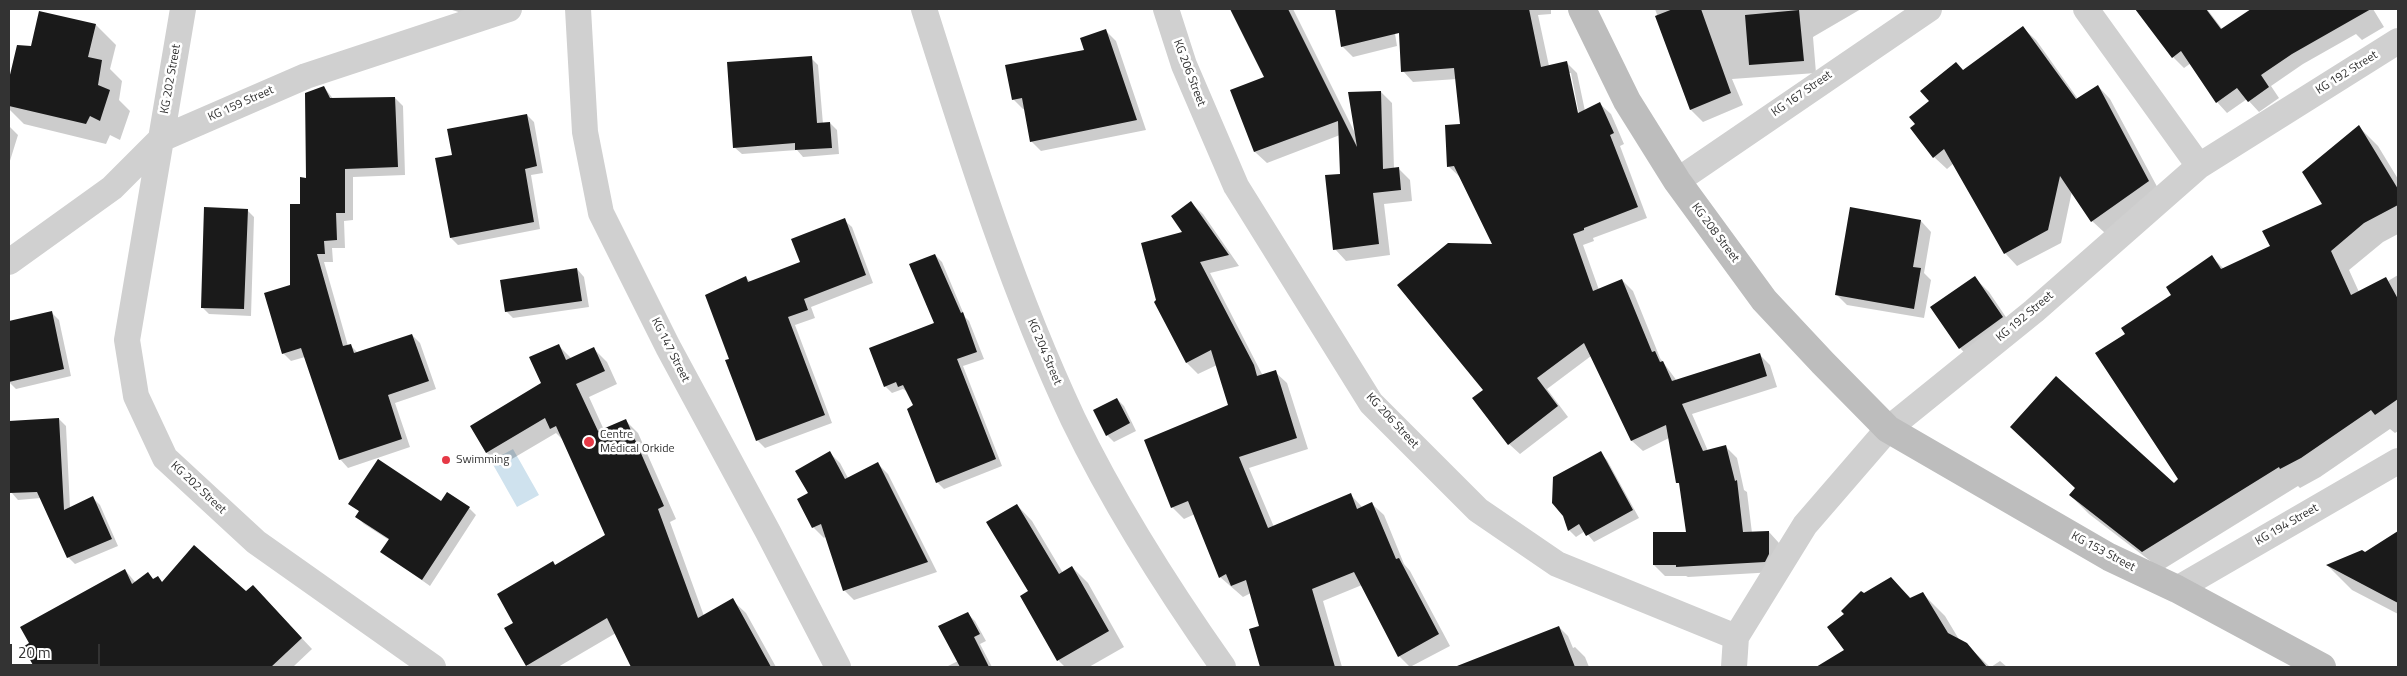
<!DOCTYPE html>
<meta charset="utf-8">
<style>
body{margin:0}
#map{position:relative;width:2407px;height:676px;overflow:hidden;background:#fff;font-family:"Titillium Web",sans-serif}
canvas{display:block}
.frame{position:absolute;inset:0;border:10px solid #333;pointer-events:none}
.scale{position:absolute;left:10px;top:644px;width:90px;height:22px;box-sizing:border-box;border:2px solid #333;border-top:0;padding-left:6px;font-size:15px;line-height:18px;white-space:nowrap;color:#333;-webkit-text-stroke:4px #fff;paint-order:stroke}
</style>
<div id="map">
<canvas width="2407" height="676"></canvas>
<div class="frame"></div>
<div class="scale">20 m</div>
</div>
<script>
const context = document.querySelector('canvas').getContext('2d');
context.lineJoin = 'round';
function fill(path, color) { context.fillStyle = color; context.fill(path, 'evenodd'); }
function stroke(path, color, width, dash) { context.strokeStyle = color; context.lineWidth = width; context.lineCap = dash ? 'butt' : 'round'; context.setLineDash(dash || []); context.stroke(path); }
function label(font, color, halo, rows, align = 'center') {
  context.font = font + ' "Titillium Web",sans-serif'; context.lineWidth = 5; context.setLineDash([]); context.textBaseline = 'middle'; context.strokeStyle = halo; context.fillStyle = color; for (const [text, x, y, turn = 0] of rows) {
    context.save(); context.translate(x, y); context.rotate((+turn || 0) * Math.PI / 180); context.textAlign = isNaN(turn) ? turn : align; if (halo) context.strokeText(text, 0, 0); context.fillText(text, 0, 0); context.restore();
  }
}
const water = new Path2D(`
 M513,449L539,495L517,507L491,461Z`);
const shadow = new Path2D(`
 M449,9H474L471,16Z
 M1232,9H1293L1356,135L1381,92L1392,103L1394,169L1398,168L1410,180L1412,201L1384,204L1390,255L1346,261L1335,249L1341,175L1340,135L1267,163L1255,152L1232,91L1266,78Z
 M1336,9H1391L1397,46L1353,57L1342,46Z
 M1439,9H1551V14L1538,15L1549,66L1567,63L1577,73L1585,111L1600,104L1611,114L1624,144L1620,146L1647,218L1593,238L1594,241L1583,245L1599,290L1622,280L1633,291L1660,358L1677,381L1760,355L1770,365L1777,387L1692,414L1708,451L1726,447L1737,458L1744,490L1747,492L1752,533L1769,532L1779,543L1775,572L1688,577L1686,576H1665L1654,565L1688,533L1681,486L1678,482L1669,438L1643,451L1632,441L1591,356L1547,389L1568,417L1520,454L1509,444L1485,390L1494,245L1460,177L1448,166L1462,125L1457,79L1413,82L1403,71L1440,28ZM1568,73H1571L1580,119H1578Z
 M1655,9H1861L1813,37L1816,73L1732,79L1743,105L1703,122L1691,110Z
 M2137,9H2207L2223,30L2253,9H2373L2384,27L2362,40L2356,34L2303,64L2271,86L2279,98L2259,112L2247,99L2227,113L2217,102L2191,63L2184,68L2173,57Z
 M96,25L116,45L110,69L122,81L119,100L130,111L120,140L110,135L106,144L24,124L9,109V84L18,46L32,47Z
 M2023,28L2036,40L2078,99L2098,86L2110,99L2161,194L2105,233L2092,221L2072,191L2061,243L2017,266L2005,253L1954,163L1947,169L1934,157L1964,71Z
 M1106,31L1116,41L1146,130L1041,151L1031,141L1025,109H1023L1013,99L1086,51Z
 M811,58L818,65L823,124L830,123L837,130L839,154L803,157L797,150L742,154L734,147Z
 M324,87L334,100L395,98L403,106L405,175L353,177V220L344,221L345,248H332L333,262H324L348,346L350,345L358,353L412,335L420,343L436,389L395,403L410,447L348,468L340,459L305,357L291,361L283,353L301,205Z
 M527,115L534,122L543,173L531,175L540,229L458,245L451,238L454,156Z
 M9,126L18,135L9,164Z
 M2359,127L2378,146L2398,179V234L2383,242L2349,270L2359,292L2386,278L2388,281L2398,275V431L2395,433L2390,429L2320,477L2300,488L2298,486L2162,570L2089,514L2070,495L2174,484L2179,480L2126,334L2173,295L2212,257L2224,269L2271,247L2324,204Z
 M1191,203L1203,214L1239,266L1210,273L1263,376L1275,372L1287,383L1308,449L1249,468L1274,527L1350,494L1363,508L1372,504L1384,515L1404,564L1410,571L1450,646L1410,667L1399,656L1362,585L1323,601L1342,667H1262L1250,630L1261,626L1251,593L1243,597L1220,577L1195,514L1184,519L1172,507L1230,406L1217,365L1198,374L1187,363L1155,302L1184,233Z
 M1851,208L1921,221L1931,232L1924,273L1931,280L1924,318L1847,305L1836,294Z
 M247,210L254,217L251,316L209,314L202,307Z
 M844,220L852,227L873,283L811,307L815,318L795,325L832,423L765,448L757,440L731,360L746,278L751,282L801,263Z
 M935,255L942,262L965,317L969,321L984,359L963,366L1002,466L944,489L937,482L915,406L908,392L903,389L892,393L885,386L936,324Z
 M577,269L584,277L589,307L513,318L506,311Z
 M1975,278L1989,292L2016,332L1974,363L1960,348Z
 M52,313L59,320L71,376L16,389L9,382V322Z
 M558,345L572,359L594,349L607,362L617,384L589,397L604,430L625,420L638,433L676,519L670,522L704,616L732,600L746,613L776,667H633L616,633L558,667H529L527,665L515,623L553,563L556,566L606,536L564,441L556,433L500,466L487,453L471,426L543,384Z
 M1117,399L1124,406L1136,431L1114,442L1107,435Z
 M59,419L66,426L70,508L93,498L100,505L118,546L75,564L68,557L41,498L18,500L11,492L9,422Z
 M830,453L840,463L848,478L878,464L888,474L937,572L854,600L844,590L826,536L824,538L813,527L799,500L809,494Z
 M1600,453L1607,460L1639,518L1594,542L1585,531L1576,537L1569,530Z
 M350,503H442L469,508L476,515L430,586L382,552L389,540L364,524L357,517L360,512Z
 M1017,505L1032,521L1063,573L1072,567L1088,583L1124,647L1089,667H1065L1058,660L1029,592Z
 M2398,533V614L2352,590L2328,566L2365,553Z
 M125,570L136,583L148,574L154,580L163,583L246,592L263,597L312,649L294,666L295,667H36L25,647Z
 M1891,579L1912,599L1922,593L1945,616L1960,641L1966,644L1990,667H1851L1840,654L1846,651L1845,614L1864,595Z
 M968,614L975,621L986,641L980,644L992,667H946L958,661Z
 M1559,627L1568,636L1573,648L1575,647L1585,657L1589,667H1502L1496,652Z
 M2000,661L2007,667H1991Z`);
const building = new Path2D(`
 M1230,9H1288L1357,147L1348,92L1381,91L1383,169L1399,167L1401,190L1373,193L1379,244L1333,250L1325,175L1340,174L1338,121L1254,152L1230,90L1264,77Z
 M1335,9H1529L1541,67L1567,61L1578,113L1600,102L1614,133L1610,135L1638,207L1584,228V230L1573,234L1593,291L1622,279L1652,352L1655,351L1660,362L1663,361L1672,381L1760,353L1767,376L1682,404L1703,451L1726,445L1735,481L1737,480L1743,532L1769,531V554L1765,562L1676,567V565H1653V532H1686L1679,483H1676L1666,425L1631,441L1584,343L1537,378L1558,406L1508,445L1472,398L1483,390L1397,285L1448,243L1492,244L1454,166L1447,167L1445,125L1460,124L1454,68L1401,72L1399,33L1341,47Z
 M1673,9H1701L1731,93L1690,110L1655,16Z
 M2135,9H2206L2221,29L2251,9H2371L2292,54L2261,75L2269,87L2248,102L2237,88L2216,103L2181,51L2172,58Z
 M1799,10L1804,61L1749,65L1745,15Z
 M39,11L96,24L88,57L102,60L98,85L110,90L100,121L90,116L86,124L9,106V79L17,45L31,46Z
 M2023,26L2076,99L2098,85L2149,181L2091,222L2060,176L2048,230L2004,254L1944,149L1933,158L1910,128L1915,124L1909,117L1929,101L1920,91L1956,62L1963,70Z
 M1106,29L1137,120L1030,142L1022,98L1012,100L1005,65L1084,50L1080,38Z
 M812,56L817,123L830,122L832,148L795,150V143L733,148L727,62Z
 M324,86L330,98L395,97L398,167L345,169V213H336L337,240L324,241L325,254H317L343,346L351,344L354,353L412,334L429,381L388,395L402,439L339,460L301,348L282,354L264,293L290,285V204H300V177L306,178L305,93Z
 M527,114L537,166L525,169L534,222L450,238L435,158L452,155L447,129Z
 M2359,125L2398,189V205L2364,223L2331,251L2351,295L2386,277L2398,299V399L2375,415L2371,410L2301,458L2280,469L2279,467L2142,552L2069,495L2075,488L2010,427L2056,376L2174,483L2178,479L2095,353L2125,334L2121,328L2171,295L2166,287L2212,255L2221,269L2270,246L2262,231L2322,204L2302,172Z
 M1191,201L1229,255L1200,262L1254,365L1257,376L1276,370L1297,438L1239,457L1268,528L1351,493L1357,509L1372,502L1396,559L1399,558L1439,634L1398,657L1354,572L1312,589L1335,667H1260L1249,629L1259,626L1246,580L1231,586L1226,574L1219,578L1188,501L1171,508L1144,440L1228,405L1211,350L1186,363L1154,302L1156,300L1141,243L1182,232L1171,216Z
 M204,207L248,209L244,309L201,308Z
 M1850,207L1921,220L1913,267L1921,268L1914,309L1835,295Z
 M845,218L866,275L804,299L808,310L788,317L825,415L756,441L725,360L729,359L705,295L746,276L748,282L800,262L791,239Z
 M935,254L961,313L963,312L977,352L957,359L996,459L936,483L907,409L913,405L903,385L898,387L896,382L884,387L869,348L934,323L909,264Z
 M577,268L582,301L505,312L500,280Z
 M1975,276L2003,317L1959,349L1930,307Z
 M52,311L64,369L9,382V321Z
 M559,344L566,360L594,347L605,371L576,384L598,431L626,419L664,506L658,509L698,618L733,598L771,667H631L607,618L526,666L504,628L513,623L497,594L553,561L555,565L605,535L556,426L550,429L545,418L486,453L470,426L541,383L529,357Z
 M1117,398L1130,423L1106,436L1093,410Z
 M59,418L64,510L93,496L112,539L67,558L37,492L9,493V421Z
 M830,451L845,479L878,462L928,562L843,591L821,524L812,528L797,499L808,493L795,471Z
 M1601,451L1633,510L1586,536L1579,524L1568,531L1563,516L1552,503L1553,477Z
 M378,459L441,501L447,492L470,507L422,580L380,552L389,539L355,517L359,511L348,504Z
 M1017,504L1059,574L1072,566L1109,631L1057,661L1020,596L1028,591L986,522Z
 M2398,531V603L2326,565L2362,550L2365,552Z
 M194,545L246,591L253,585L302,638L271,667H34L23,647L29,643L20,627L125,569L132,584L148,572L153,579L158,576L162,582Z
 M1891,577L1910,598L1923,592L1948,633L1967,643L1987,667H1816L1844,650L1827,627L1844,614L1841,611L1861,591L1864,593Z
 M968,612L980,634L974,637L989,667H960L938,626Z
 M1559,626L1575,667H1457V666Z`);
const street = new Path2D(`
 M183,9L127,340L136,396L165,458L256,542L433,667
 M578,9L585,132L601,213L668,347L768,532L838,667
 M924,9C968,148 1011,287 1073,419C1115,506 1168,589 1223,667
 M1166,9L1184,65L1236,186L1371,403L1478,510L1557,564L1736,637
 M2086,9L2199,166
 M1677,181L1929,9
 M9,262L112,188L161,139L306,76L509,9
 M2177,589L2398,461
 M1734,667L1736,637L1805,525L1888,429L2034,311L2199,166L2398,41`);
const secondary = new Path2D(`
 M1582,9L1627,101L1677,181L1764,300L1823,363L1888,429L2109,557L2177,589L2322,667`);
const markers = [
 [589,442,6,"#e63946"],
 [446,460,5,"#e63946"]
];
const streetNames = [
 ["KG 206 Street",1189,73,69],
 ["KG 192 Street",2347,73,-32],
 ["KG 202 Street",171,79,-80],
 ["KG 167 Street",1802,94,-35],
 ["KG 159 Street",241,104,-24],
 ["KG 208 Street",1715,233,53],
 ["KG 192 Street",2025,317,-40],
 ["KG 147 Street",670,350,63],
 ["KG 204 Street",1044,352,67],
 ["KG 206 Street",1392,421,47],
 ["KG 202 Street",198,488,43],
 ["KG 194 Street",2287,525,-30],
 ["KG 153 Street",2103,552,28]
];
const poiNames = [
 ["Centre",600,435],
 ["Médical Orkide",600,449],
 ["Swimming",456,460]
];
fill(water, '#cfe2ee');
fill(shadow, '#0003');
fill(building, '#1a1a1a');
stroke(street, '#d0d0d0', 26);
stroke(secondary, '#bdbdbd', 28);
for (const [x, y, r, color] of markers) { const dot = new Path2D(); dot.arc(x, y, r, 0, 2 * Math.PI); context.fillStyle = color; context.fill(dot); stroke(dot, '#fff', 2); }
label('12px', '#333', '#fff', streetNames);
label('12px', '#333', '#fff', poiNames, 'left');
</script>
